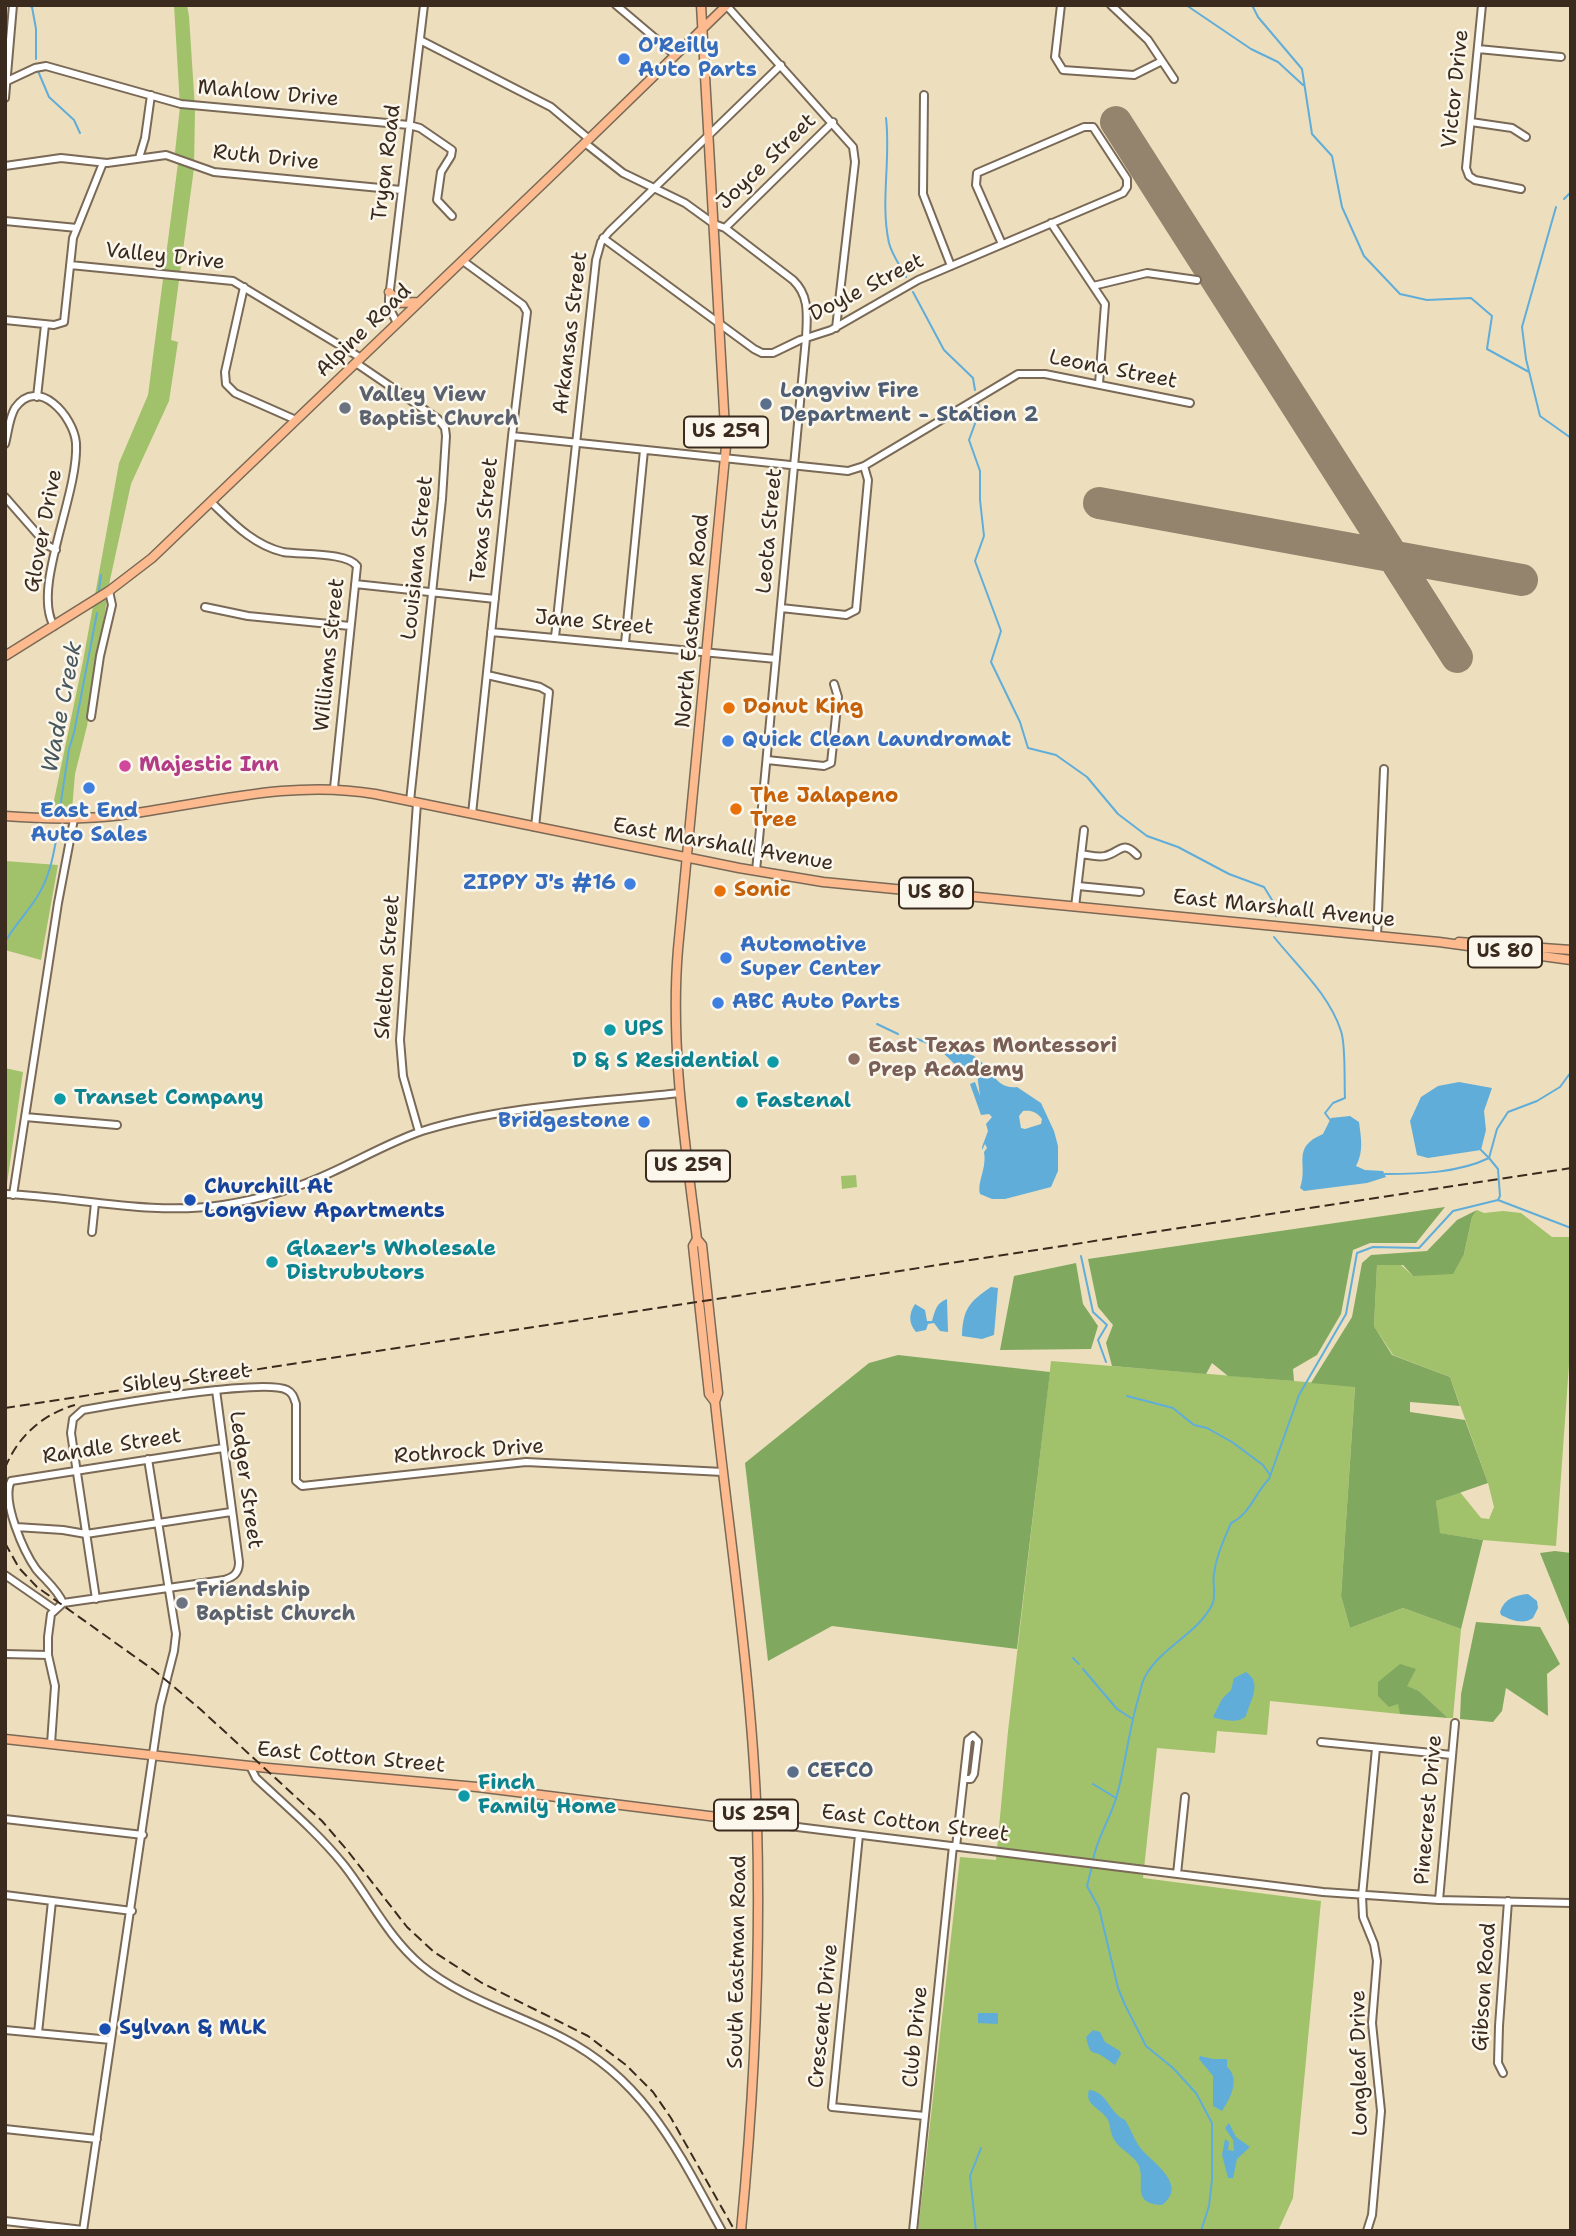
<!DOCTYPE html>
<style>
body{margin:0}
#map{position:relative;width:1576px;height:2236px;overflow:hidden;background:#eddfbd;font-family:"Shantell Sans",sans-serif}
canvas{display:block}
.frame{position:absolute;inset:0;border:7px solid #3b2a1e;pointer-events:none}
</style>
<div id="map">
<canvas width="1576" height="2236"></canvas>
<div class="frame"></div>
</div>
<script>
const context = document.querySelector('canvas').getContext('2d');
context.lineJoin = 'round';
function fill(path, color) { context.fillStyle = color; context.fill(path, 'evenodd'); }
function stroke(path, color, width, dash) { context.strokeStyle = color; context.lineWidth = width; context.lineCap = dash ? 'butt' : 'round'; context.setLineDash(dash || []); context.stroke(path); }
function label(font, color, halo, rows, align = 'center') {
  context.font = font + ' "Shantell Sans",sans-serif'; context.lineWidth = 5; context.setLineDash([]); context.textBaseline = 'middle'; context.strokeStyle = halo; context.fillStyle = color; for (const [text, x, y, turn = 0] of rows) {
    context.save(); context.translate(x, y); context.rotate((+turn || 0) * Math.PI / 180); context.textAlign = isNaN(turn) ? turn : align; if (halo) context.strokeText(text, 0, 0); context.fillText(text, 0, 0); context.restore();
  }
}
const green = new Path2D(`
 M174,5H187L189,16L195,109L194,168L171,340L178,342L169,401L131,484L110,580L87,726L75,774L72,810H52L83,661L119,463L148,395L178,163L175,152L180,107Z
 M5,861L58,865L41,960L5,950Z
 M5,1068L23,1072L7,1184H5Z
 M856,1175L857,1187L842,1189L841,1176Z
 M1477,1210L1484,1213L1503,1211L1521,1213L1552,1237H1571V1337L1556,1546L1483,1540L1439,1533L1436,1501L1460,1492L1481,1518L1489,1519L1494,1507L1488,1483L1450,1377L1393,1355L1374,1326L1377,1264L1401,1265L1413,1276L1464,1254L1472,1217Z
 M1051,1361L1355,1386L1341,1596L1350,1628L1403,1608L1461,1629L1453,1718H1448L1419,1691L1406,1686L1400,1664V1714L1270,1701L1267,1735L1217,1731L1215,1753L1157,1748L1143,1878L1321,1901L1293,2198L1278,2231H918L960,1857L996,1860L1008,1731Z`);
const forest = new Path2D(`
 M1445,1207L1416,1243H1370L1353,1250L1341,1314L1317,1355L1293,1369L1294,1381L1228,1376L1212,1363L1206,1374L1112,1366L1106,1343L1113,1325L1098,1307L1088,1259Z
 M1477,1210L1472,1217L1464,1254L1453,1274L1413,1276L1403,1265H1377L1374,1326L1392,1355L1450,1377L1460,1406L1410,1402V1412L1465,1420L1488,1483L1436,1501L1440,1533L1483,1540L1461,1629L1403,1608L1350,1628L1341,1596L1355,1387L1311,1383L1352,1317L1362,1263L1371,1255L1427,1251L1457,1220Z
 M1076,1263L1083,1304L1098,1326L1091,1349L1000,1350L1014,1276Z
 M898,1355L1050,1372L1017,1649L832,1626L768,1661L745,1463L869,1363Z
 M1555,1551L1571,1553V1630L1540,1553Z
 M1476,1622L1540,1627L1560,1664L1547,1674L1548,1716L1506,1688L1502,1711L1493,1722L1460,1719L1461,1694Z
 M1400,1664L1416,1669L1407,1686L1419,1691L1448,1718L1400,1714L1398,1704L1389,1707L1378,1696V1682Z`);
const water = new Path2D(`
 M941,1047C947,1049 970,1054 974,1056C991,1066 995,1090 1017,1087L1041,1103L1054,1131L1058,1146V1171L1051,1187L1005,1199H992L980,1194C977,1181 987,1169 984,1152L987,1148L985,1144L982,1150V1147L988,1131L986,1124L992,1117L989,1114L981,1115L970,1084L975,1082L980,1096L977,1074L969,1066L966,1069L967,1074H965L939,1049ZM1023,1111C1031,1110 1037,1112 1042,1119L1041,1124L1025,1129L1021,1128L1019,1116Z
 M1459,1082L1492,1088L1484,1111L1486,1130L1481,1150L1428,1158L1417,1155L1410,1121L1421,1097L1438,1086Z
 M1350,1116L1359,1122C1361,1138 1364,1151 1356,1166L1365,1170L1383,1171L1386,1177L1367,1183L1304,1191L1300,1188C1309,1164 1290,1148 1323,1134L1331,1118Z
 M991,1287L998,1288L994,1335L982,1339L962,1336C963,1309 969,1302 991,1287Z
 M947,1299L948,1332L940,1331L934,1323L928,1324L926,1330L916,1332C908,1323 909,1313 915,1304L925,1310L927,1321H932C935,1311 936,1303 947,1299Z
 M1528,1594L1537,1601L1538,1608L1533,1618C1523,1625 1511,1620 1501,1615L1500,1612C1504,1599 1515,1595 1528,1594Z
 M1246,1672C1263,1683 1250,1701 1246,1716C1239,1724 1221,1720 1213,1717L1222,1699L1231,1690L1234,1678Z
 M978,2013H998V2024L978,2023Z
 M1093,2030L1100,2032L1105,2042L1120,2051L1121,2054L1115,2065C1111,2063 1109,2060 1105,2058C1092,2048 1091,2059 1086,2037Z
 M1200,2056L1213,2059H1227V2067C1241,2079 1230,2099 1222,2111L1213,2106V2076L1199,2059Z
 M1089,2090C1108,2092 1109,2113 1125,2120C1131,2129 1135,2142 1142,2150C1155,2164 1188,2186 1162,2205C1129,2204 1147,2180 1138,2164C1133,2155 1121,2150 1115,2141C1110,2134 1111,2127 1108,2120C1102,2108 1084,2106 1089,2090Z
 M1229,2123L1236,2137L1250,2147L1237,2159L1233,2178H1228L1222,2155L1225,2139L1229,2142L1228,2150L1234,2151L1233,2140L1225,2128Z`);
const stream = new Path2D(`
 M28,5L32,7L36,29V59
 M1186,5L1251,49L1278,62L1303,85
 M1252,5L1258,17L1302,69L1312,134L1332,156L1342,207L1364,256L1400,294L1427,300L1471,298L1492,316L1487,349L1529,372
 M38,71L49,97L74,120L80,133
 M886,118C891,159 880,202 889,243C892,255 901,267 906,277
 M1564,199L1571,192
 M1556,207L1522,327L1526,359L1540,416L1571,438
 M913,292L944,350L973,378L975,390
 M978,403L980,410L969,440L980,471V500L984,536L975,561L1001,631L991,662L1020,722L1028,748L1056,755L1087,777L1118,814L1147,836L1178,847L1229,874L1264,887L1277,908L1276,916
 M99,590L101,575
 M60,808L69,749L74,733L97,613
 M1274,937C1298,967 1329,994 1341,1031C1346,1046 1344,1080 1345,1098L1333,1103L1325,1113L1331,1121
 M5,942C14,926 27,913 37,897C50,877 54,853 58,829
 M877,1024L898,1034
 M917,1039L933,1045
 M1481,1150L1489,1158L1497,1129L1508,1112L1537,1101L1560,1087L1571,1072
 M1498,1200L1571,1228
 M1081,1256L1093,1312L1107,1325L1098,1340L1106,1362
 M1127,1396L1173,1408L1194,1425L1207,1428L1232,1442L1263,1465L1270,1475
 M1073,1658L1079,1664
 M1083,1669L1117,1709L1131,1718
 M1093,1784L1116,1798
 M1093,1860C1097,1837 1111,1818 1117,1795C1126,1762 1129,1728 1139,1696C1141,1689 1142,1681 1146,1675C1162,1647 1197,1634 1212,1605C1217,1595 1212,1584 1214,1574C1216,1556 1224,1540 1231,1523C1250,1514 1255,1493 1269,1479L1299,1395L1346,1314L1357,1253L1373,1247L1419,1248L1453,1211L1498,1200L1500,1196L1498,1169L1489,1158C1458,1173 1419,1174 1385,1174
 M1092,1866L1087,1886L1099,1908L1118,1988L1125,2005L1146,2046L1173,2068L1196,2093L1212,2123V2180L1209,2206L1201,2231
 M976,2231L970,2176L981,2148`);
const runway = new Path2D(`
 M1116,122L1457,657
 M1099,503L1522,580`);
const minor = new Path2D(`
 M616,5L675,55
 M726,5L853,147L855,162L836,328
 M1061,5L1055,57L1063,70L1134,75L1162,61
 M1111,5L1148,40L1174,79
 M1482,5L1466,168L1469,176L1475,180L1521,189
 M420,40L551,107L589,139
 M1478,49L1561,57
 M5,82L35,68L46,66L181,104L409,125L420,128L452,150L451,156L441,172L437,200L452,216
 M924,95L923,194L951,266
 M5,98L13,5
 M1471,122L1512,128L1526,137
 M585,143L623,173L685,203L714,224L725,228L793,280C810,296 807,316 806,338L756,871
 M139,158L145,138L151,95
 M5,166L61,158L107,163L166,155L214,172L401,190
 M5,221L77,228
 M1051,223L1105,304L1099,384
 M725,228L833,122
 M603,238L754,349L762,353H773L800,340L831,330L918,280L1123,193L1127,187V179L1093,127H1084L977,173L976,185L1002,244
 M463,261L523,305L527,312L512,436L472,814
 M70,265L233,281L361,358
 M1093,286L1147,273L1197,280
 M244,287L225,372L226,384L235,393L296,420
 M5,320L54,325L64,322L73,238L103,163
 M397,323L389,307V298L424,5
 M356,363L438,419L445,428L446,436L442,499L410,801
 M37,397L45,325
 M512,436L848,471L864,466L1018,374H1045L1190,403
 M5,444C8,433 9,418 15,408C38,375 74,417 76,443C79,495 31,588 54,626
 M5,497L47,545L56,550
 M211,502C232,522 253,545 283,552C301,555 347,552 357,566L334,788
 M355,584L495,599
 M205,607L248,616L350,626
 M781,608L846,615L856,610L868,480L864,466
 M491,632L776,659
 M555,637L596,260L601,242L609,232L781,65
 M625,643L644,450
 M487,675L540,687L549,692L535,827
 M91,717L100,656L112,605L109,591
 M767,760L824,766L831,763L838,697L834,684
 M417,803L400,1040L403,1076L419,1132
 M1081,854C1089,855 1098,858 1105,856C1120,853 1122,839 1137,855
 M1078,886L1140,892
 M1075,907L1084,830
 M1377,936L1384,769
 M25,1117L117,1125
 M5,1194C78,1197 150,1216 223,1205C260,1199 296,1189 330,1173C361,1159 390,1142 422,1131C501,1106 597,1102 680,1093
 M13,1195L58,903L74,819
 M92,1232L95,1203
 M16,1527L63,1530L86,1534L231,1512
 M5,1575L54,1609
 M96,1599L71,1433L73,1419L83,1410C116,1404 265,1378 287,1390C293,1393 294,1398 296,1404V1481L302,1486L526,1462L723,1472
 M63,1603C58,1590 45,1580 36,1569C24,1552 1,1501 11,1481L223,1448
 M5,1654L48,1655
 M1321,1742L1452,1755
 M51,1744L55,1686L48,1655V1637L51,1614L63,1603L224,1580C234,1577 239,1573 239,1562L216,1390
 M250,1766L256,1778C286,1806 318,1833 343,1864C370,1898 387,1936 421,1965C462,1999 516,2013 563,2038C646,2081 679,2153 722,2231
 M5,1819L143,1835
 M757,1822L1323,1892L1439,1900L1571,1903
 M859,1835L832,2107L925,2116
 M956,1847L968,1740L973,1736L978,1741L974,1774L971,1779H964
 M1177,1874L1185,1797
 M5,1895L132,1911
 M1439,1900L1455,1723
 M5,2030L111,2040
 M38,2033L52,1901
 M1503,2073L1498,2063L1499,2026L1508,1901
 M5,2129L97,2139
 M5,2221L83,2230
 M83,2231L160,1706L174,1651L176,1634L148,1459
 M913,2231L953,1846
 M1367,2231L1372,2215L1381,2111L1372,2023L1377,1961L1374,1944L1363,1917L1362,1896L1376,1748`);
const major = new Path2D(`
 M701,5L726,446L678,949C670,1046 685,1142 697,1239L702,1245L718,1393L715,1402C730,1542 752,1682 757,1823C761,1960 754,2095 741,2231
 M389,292L399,303L418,302
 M5,656L109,591L152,558L555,172L727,5
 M5,816C44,819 83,820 122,815C207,804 289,779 375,794L739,868L823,882L1439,942L1571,960
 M1459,942L1571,950
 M697,1239L693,1246L709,1394L715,1402
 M5,1739L268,1768L477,1787L757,1822`);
const rail = new Path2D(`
 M5,1408L1571,1168
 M5,1468C18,1436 43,1414 75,1405
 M5,1543L19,1568L37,1587L155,1671L199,1708L322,1821L347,1850L407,1927L434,1952L482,1983L588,2036L626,2065L653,2092L671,2118L735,2231`);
const markers = [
 [624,59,7,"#3f7fe0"],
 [766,404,7,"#5c6f8a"],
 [345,408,7,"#6b7280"],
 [729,708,7,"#e8710a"],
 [728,741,7,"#3f7fe0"],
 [125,766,7,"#d1479c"],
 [89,788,7,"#3f7fe0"],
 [736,809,7,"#e8710a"],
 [630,884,7,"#3f7fe0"],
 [720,891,7,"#e8710a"],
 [726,958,7,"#3f7fe0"],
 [718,1003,7,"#3f7fe0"],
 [610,1030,7,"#0f9aa8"],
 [854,1059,7,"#8d6e63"],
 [773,1062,7,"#0f9aa8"],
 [60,1099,7,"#0f9aa8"],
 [742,1102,7,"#0f9aa8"],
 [644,1122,7,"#3f7fe0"],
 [190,1200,7,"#1a4fb4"],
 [272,1262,7,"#0f9aa8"],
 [182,1603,7,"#6b7280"],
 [793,1772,7,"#5c6f8a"],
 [464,1796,7,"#0f9aa8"],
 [105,2029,7,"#1a4fb4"]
];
const shields = [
 [726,432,84],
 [936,893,74],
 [1505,952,74],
 [688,1166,84],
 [756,1815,84]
];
const shieldNames = [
 ["US 259",726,432],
 ["US 80",936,893],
 ["US 80",1505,952],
 ["US 259",688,1166],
 ["US 259",756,1815]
];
const shopNames = [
 ["O'Reilly",638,47],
 ["Auto Parts",638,71],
 ["Quick Clean Laundromat",742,741],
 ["East End",89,812,"center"],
 ["Auto Sales",89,836,"center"],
 ["ZIPPY J's #16",616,884,"right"],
 ["Automotive",740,946],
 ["Super Center",740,970],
 ["ABC Auto Parts",732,1003],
 ["Bridgestone",630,1122,"right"]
];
const streetNames = [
 ["Victor Drive",1456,89,-84],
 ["Mahlow Drive",268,94,5],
 ["Ruth Drive",266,158,6],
 ["Joyce Street",767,162,-44],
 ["Tryon Road",387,163,-83],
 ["Valley Drive",165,257,6],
 ["Doyle Street",867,288,-27],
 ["Alpine Road",364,331,-44],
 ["Arkansas Street",571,333,-83],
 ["Leona Street",1113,370,11],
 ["Texas Street",485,520,-84],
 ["Glover Drive",44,531,-79],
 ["Leota Street",770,531,-85],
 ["Louisiana Street",418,558,-84],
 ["North Eastman Road",693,621,-85],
 ["Jane Street",594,623,5],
 ["Williams Street",330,655,-84],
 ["East Marshall Avenue",723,845,10],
 ["East Marshall Avenue",1284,909,6],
 ["Shelton Street",388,967,-86],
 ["Sibley Street",186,1379,-7],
 ["Randle Street",112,1447,-9],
 ["Rothrock Drive",469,1452,-4],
 ["Ledger Street",245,1480,82],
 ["East Cotton Street",351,1758,5],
 ["Pinecrest Drive",1429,1810,-85],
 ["East Cotton Street",915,1824,7],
 ["South Eastman Road",738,1962,-89],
 ["Gibson Road",1485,1987,-86],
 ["Crescent Drive",824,2016,-84],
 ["Club Drive",916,2037,-84],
 ["Longleaf Drive",1360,2063,-91]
];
const serviceNames = [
 ["Longviw Fire",780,392],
 ["Department - Station 2",780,416],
 ["CEFCO",807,1772]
];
const worshipNames = [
 ["Valley View",359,396],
 ["Baptist Church",359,420],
 ["Friendship",196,1591],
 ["Baptist Church",196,1615]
];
const foodNames = [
 ["Donut King",743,708],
 ["The Jalapeno",750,797],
 ["Tree",750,821],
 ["Sonic",734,891]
];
const hotelNames = [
 ["Majestic Inn",139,766]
];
const cultureNames = [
 ["UPS",624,1030],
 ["D & S Residential",759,1062,"right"],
 ["Transet Company",74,1099],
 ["Fastenal",756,1102],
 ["Glazer's Wholesale",286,1250],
 ["Distrubutors",286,1274],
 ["Finch",478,1784],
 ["Family Home",478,1808]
];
const educationNames = [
 ["East Texas Montessori",868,1047],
 ["Prep Academy",868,1071]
];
const transitNames = [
 ["Churchill At",204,1188],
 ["Longview Apartments",204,1212],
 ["Sylvan & MLK",119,2029]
];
const waterNames = [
 ["Wade Creek",63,707,-79]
];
fill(green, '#a1c26b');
fill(forest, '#80a85f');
fill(water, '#60add9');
stroke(stream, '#60add9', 2);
stroke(runway, '#94846e', 32);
stroke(minor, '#796956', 10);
stroke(major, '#796956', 11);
stroke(minor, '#fff', 6);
stroke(major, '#fcba8e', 8);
stroke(rail, '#3b2a1e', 2, [10, 5]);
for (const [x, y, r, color] of markers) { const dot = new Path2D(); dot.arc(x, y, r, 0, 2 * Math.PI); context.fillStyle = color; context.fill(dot); stroke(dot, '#fbf7ec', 2.5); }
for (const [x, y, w] of shields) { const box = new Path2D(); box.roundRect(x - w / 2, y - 15.5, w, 31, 5); context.fillStyle = '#fbf7ec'; context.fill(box); stroke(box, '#3b2a1e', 2); }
label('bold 19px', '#3b2a1e', null, shieldNames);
label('bold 21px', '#366cbe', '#fbf7ec', shopNames, 'left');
label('21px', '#3b2a1e', '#fbf7ec', streetNames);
label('bold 21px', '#4e5e75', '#fbf7ec', serviceNames, 'left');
label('bold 21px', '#5b616d', '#fbf7ec', worshipNames, 'left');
label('bold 21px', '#c56008', '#fbf7ec', foodNames, 'left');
label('bold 21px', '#b23c85', '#fbf7ec', hotelNames, 'left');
label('bold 21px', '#0d838f', '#fbf7ec', cultureNames, 'left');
label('bold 21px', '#785e54', '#fbf7ec', educationNames, 'left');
label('bold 21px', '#164399', '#fbf7ec', transitNames, 'left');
label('italic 23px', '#48585f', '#fbf7ec', waterNames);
</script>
